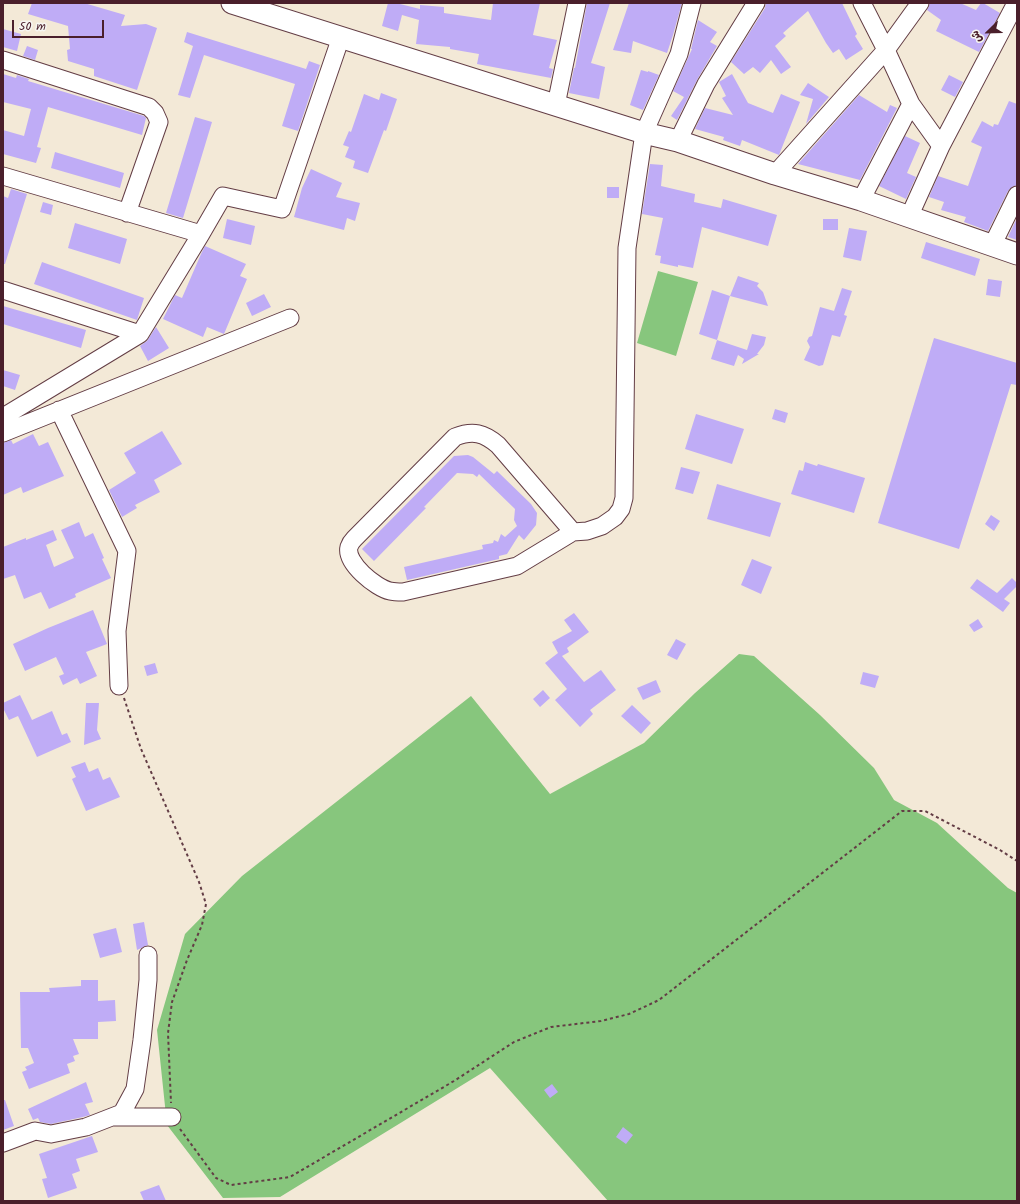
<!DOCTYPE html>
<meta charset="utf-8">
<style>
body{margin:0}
#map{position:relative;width:1020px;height:1204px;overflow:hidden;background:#f3e9d7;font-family:Kalam,"Playpen Sans Arabic",sans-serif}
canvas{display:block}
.frame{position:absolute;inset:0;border:4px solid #4a1f2b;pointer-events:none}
.north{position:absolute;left:968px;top:12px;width:40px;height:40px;-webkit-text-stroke:3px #f6f6f2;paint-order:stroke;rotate:247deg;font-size:11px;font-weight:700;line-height:16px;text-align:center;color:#4a1f2b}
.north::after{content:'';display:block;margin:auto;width:14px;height:18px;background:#4a1f2b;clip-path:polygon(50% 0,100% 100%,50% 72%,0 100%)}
.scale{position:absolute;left:12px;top:20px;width:92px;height:18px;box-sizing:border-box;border:2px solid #4a1f2b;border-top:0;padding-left:5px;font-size:12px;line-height:14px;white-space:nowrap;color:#4a1f2b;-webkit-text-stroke:3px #f6f6f2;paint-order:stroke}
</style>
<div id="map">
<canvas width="1020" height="1204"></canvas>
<div class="frame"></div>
<div class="north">ش</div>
<div class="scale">50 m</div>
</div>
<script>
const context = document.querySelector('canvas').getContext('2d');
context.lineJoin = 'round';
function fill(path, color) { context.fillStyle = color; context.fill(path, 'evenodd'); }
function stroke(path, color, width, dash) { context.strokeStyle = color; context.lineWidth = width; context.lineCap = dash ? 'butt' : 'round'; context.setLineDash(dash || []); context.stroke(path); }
const green = new Path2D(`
 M658,271L698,282L676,356L637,343Z
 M739,654L754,656L820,715L874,768L894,800L937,823L1008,888L1017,893V1201H608L490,1068L280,1197L223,1198L167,1125L157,1030L185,934L242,876L471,696L550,794L644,743L695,693Z`);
const building = new Path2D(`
 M32,3H84L125,15L121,26L146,24L157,28L137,90L94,76V69L68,61L67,50L70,49L68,26L28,14Z
 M388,3H396L420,9V5L444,7V13L491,20L493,3H540L533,35L557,40L549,68L553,69L551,78L477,64L479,54L450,49V47L416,44L419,20L402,15L398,31L382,26Z
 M587,3H610L591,63L605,67L599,99L569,93L574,68H575Z
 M629,3H682L673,35L667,53L633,41L631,53L613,50Z
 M766,3H842L857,34L855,36L863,49L846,60L839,49L833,53L826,43L808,11L783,33L786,36L775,46L791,67L781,74L771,60L760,73L753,67L744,74L731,62L765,8Z
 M930,3H960L976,10L981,3H983L1000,13L979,52L936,31L941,20L927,10Z
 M698,20L717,32L710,42L717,46L697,80L677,120L671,116L684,97L673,91L692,49H691Z
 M3,29L21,34L17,51L3,47Z
 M187,32L306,69L309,61L320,65L298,131L282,126L295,84L204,55L190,98L178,95L193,46L184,42Z
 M27,46L38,50L35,60L23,56Z
 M641,70L648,72V71L659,75L643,110L630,105Z
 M3,74L16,78L17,75L29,79L28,81L144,116L146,118L142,135L48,107L37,147L41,148L36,163L3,154V130L24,136L31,109L3,102Z
 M732,74L748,103L773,113L781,94L800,102L779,155L742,140L740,146L723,140L724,137L695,129L705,108L733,115L722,98L726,96L719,82Z
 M949,75L963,82L955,97L941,90Z
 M808,83L829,97L806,124L813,99L800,95Z
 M381,93L397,99L386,131L384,130L368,173L353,168L355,161L345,157L349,147L343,145L349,131L351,132L364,94L379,100Z
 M859,95L887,112L890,105L897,108L860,180L798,164Z
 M1009,101L1017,104V185L1012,187L1008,191L988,231L964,222L966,217L941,210L944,202L929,197L938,176L968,186L982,147L971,142L982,121L993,127L994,124L998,125Z
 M195,117L212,122L183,218L166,213Z
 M905,136L920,143L907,173L916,177L906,199L879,186Z
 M55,152L124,173L120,188L51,168Z
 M650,164L663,165L661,186L695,194L694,202L721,208L723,199L777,215L768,246L702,227L693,268L678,265V267L660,263L661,256L655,255L663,218L642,214Z
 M311,169L342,183L336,197L360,203L355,221L347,218L344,230L294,217L302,188Z
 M607,187H619V198H607Z
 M11,189L27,194L5,264H3V196L8,198Z
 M43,202L53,205L51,215L40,212Z
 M1017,218V240L1008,237Z
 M227,219L255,226L251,245L223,238Z
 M823,219H838V230H823Z
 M75,223L127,239L120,264L68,248Z
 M849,228L867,231L861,261L843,257Z
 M926,242L980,259L975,276L921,258Z
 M205,246L246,264L240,276L247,279L224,334L207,327L203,337L163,319L175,295L182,298L201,254Z
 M42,262L144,298L137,320L34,284Z
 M738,276L759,283L757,286L763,292L768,306L730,296Z
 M988,279L1002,281L1000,297L986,295Z
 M842,288L852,291L844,315L847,316L840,337L832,335L823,365L819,366L804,360L810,347L807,341L809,337L812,336L820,307L834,311Z
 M712,290L730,296L717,340L699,334Z
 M264,294L271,307L252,316L246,303Z
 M3,306L86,330L81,348L3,324Z
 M156,327L169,348L148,361L140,346L147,341Z
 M752,334L766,337L764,345L757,354H759L742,364L744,359L738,355L734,366L711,359L717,340L747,350Z
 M934,338L1017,363V385L1011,384L959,549L878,523Z
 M3,370L20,375L15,390L3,386Z
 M775,409L788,413L785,423L772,419Z
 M696,414L744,429L732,464L685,449Z
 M162,431L182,464L154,480L160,492L135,505L137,508L122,517L109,490L136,473L124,453Z
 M33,434L39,446L48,442L64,476L23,493L21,487L3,495V443L11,440L13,444Z
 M468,455L473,457L494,474L497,471L531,504L537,513L536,525L524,540L519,535L507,554L499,556V559L407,580L404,567L483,549L482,545L493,543L494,540L498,542L501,534L505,537L517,526L514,520L515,509L479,474L477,477L473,474L457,473L424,507L426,508L374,561L362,549L454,456Z
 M805,462L817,466L818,464L865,478L854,513L791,494L799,470L803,471Z
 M681,467L700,472L693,494L675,489Z
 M717,484L781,503L770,537L707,519Z
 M991,515L1000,521L994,531L985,524Z
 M79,522L85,537L93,533L104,558L102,559L111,578L75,594L76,597L49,609L41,592L24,599L15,575L3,579V547L26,538V540L53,530L57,540L46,545L54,567L74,558L61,530Z
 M752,559L772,567L761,594L741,585Z
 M1012,578L1017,583V586L1004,599L1010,603L1003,612L970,588L977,579L997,593Z
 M93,610L107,644L86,652L97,676L80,684L77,678L63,685L59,676L64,674L56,657L25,671L13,644L48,628Z
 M574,613L589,632L567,648L569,652L562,656L584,682L601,670L616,690L590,710L593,714L580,727L555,700L567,689L545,663L558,653L552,642L572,631L564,620Z
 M978,619L983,627L974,632L969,625Z
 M676,639L686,644L677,660L667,655Z
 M155,663L158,673L147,676L144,666Z
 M863,672L879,676L875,688L860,684Z
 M656,680L661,692L643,700L637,688Z
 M543,690L550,698L540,707L533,699Z
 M20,695L32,720L52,711L62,735L67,733L71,742L37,757L18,716L9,720L3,708V703Z
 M86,703H99L97,730L101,739L84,745Z
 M632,705L651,723L641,734L621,716Z
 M85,762L89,772L98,768L103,780L110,777L120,797L86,811L72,779L76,777L71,767Z
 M144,922L148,945L137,950L133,924Z
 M116,928L122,952L100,958L93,934Z
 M81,980H98V1001L115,1000L116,1021L98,1022V1039H73L79,1054L73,1056L75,1061L67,1064L70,1073L29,1089L22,1072L27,1070L25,1067L34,1063L28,1048H21L20,992H50L49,988L81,986Z
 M86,1082L93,1102L85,1104L90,1115L83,1117L51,1124L40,1122L38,1118L33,1120L28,1109Z
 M552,1084L558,1092L550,1098L544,1090Z
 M3,1100H5L14,1126L3,1130Z
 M623,1127L633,1135L626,1144L616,1137Z
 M92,1136L98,1152L76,1159L80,1171L72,1174L77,1188L48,1198L42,1179L47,1178L39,1154Z
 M159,1185L166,1201H144L140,1192Z`);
const path = new Path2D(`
 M124,698L141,749L199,882L206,904L202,925L187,960L172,1002L168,1033L171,1103
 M180,1129L216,1178L231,1185L290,1177L454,1081L514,1042L551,1027L601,1021L629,1014L659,1000L902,811H925L1000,850L1017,861`);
const minor = new Path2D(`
 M862,3L886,50L911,104L941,146L909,217
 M3,60L149,107L155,113L159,122L127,213
 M556,105L577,3
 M678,141L706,84L756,3
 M941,146L1016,3
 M775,174L886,50L920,3
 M3,176L201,234
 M861,200L911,104
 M992,246L1017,195
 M3,290L140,334
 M59,410L127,551L117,631L119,686
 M3,417L140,334L201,234L223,196L282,209L341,37
 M3,433L290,318
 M573,532L498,445C484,433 473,430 455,437L354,539C352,541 350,544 349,547C345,563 376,588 390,591C394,592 399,592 403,592L517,566L573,532L587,531L602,526L615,517L621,509L624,498L627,248L644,133L679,54L692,3
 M113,1117H172
 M3,1143L35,1131L51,1134L86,1127L122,1113L135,1089L142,1040L148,980V955`);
const major = new Path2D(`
 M232,3L644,133L678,141L775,174L861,200L1017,254`);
fill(green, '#87c67d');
fill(building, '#bfacf6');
stroke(minor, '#633d45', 19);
stroke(major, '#633d45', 23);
stroke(path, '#633d45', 2, [3, 3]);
stroke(minor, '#fff', 17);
stroke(major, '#fff', 21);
</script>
